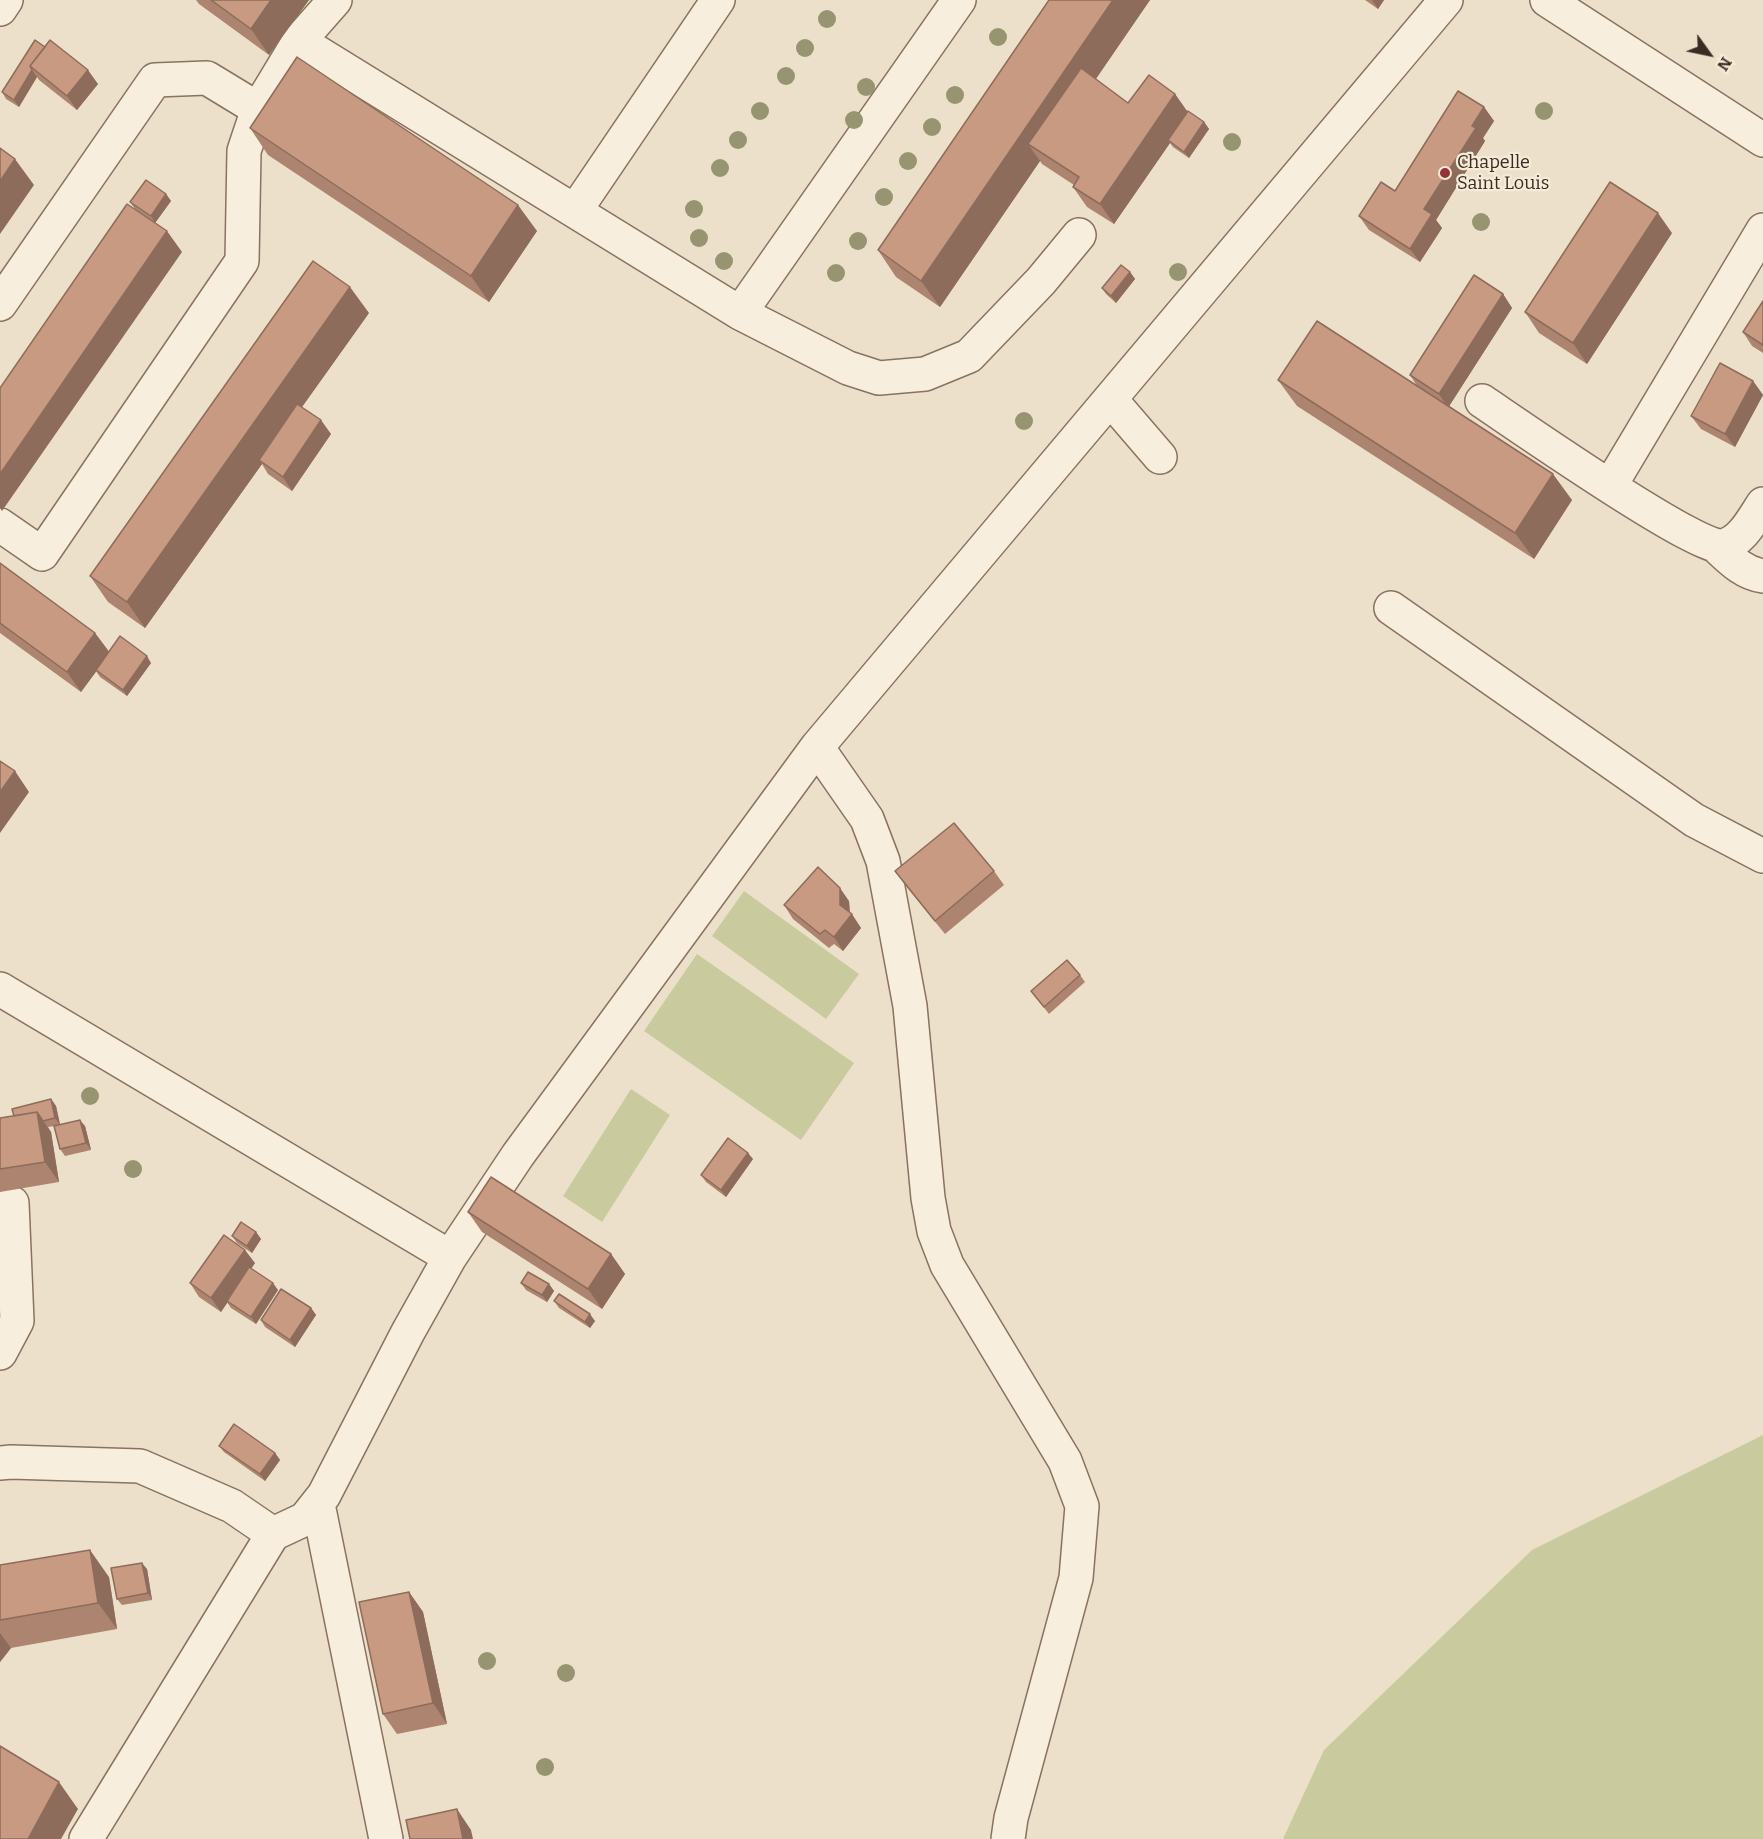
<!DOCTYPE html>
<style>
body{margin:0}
#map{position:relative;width:1763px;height:1839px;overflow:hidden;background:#ede0ca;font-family:Bitter,serif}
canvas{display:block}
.north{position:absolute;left:1679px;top:24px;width:60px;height:60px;-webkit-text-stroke:4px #f5ebd9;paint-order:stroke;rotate:123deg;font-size:16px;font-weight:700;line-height:24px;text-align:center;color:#3a2c22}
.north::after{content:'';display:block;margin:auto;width:21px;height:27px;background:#3a2c22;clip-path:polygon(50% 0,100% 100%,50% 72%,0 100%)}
</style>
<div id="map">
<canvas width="1763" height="1839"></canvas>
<div class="north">N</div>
</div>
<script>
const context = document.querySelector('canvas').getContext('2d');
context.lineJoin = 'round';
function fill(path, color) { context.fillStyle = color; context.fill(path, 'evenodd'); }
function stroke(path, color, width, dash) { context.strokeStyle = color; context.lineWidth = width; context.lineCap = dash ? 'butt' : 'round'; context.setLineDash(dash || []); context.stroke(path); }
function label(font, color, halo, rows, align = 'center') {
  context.font = font + ' Bitter,serif'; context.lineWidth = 4.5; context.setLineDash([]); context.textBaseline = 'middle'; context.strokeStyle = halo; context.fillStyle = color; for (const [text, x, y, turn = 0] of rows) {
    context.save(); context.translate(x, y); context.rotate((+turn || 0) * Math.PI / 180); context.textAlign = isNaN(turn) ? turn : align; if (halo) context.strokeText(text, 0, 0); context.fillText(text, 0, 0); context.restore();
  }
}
const green = new Path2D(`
 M744,891L859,974L826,1019L712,936Z
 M697,954L854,1063L801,1140L644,1031Z
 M631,1089L670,1115L602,1222L563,1196Z
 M1763,1435V1839H1283L1324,1750L1532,1550Z`);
const minor = new Path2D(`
 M1547,0L1763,140
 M0,9L6,0
 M299,41L740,313L959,0
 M575,211L718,0
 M0,304L155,80L207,78L258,109
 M740,313L848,368L879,378L925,374L969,356L1041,281L1079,235
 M1111,400L1160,457
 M1482,401C1515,423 1697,550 1722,546C1741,543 1753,519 1763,504
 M1610,486L1763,230
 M0,525L42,554L242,261L244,151L258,109L299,41L335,0
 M1716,546C1730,559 1743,573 1763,576
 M1391,608L1694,820L1763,856
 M817,747L867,819L883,861L910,1006L928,1198L934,1231L947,1265L1065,1461L1082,1506L1076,1578L1011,1818L1008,1839
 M0,989L450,1257
 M0,1353L17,1321L12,1203
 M0,1463L11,1462L140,1466L232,1506L273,1534
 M318,1504L386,1839
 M86,1839L273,1534L305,1519L324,1495L408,1332L450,1257L518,1155L817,747L1446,0`);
const trees = [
 [827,19],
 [998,37],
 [805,48],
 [786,76],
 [866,87],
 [955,95],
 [760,111],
 [1544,111],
 [854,120],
 [932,127],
 [738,140],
 [1232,142],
 [908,161],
 [720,168],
 [884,197],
 [694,209],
 [1481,222],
 [699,238],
 [858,241],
 [724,261],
 [1178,272],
 [836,273],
 [1024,421],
 [90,1096],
 [133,1169],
 [487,1661],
 [566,1673],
 [545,1767]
];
const wall = new Path2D(`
 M196,0H309L269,55L199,4Z
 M1049,0H1150L1096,79L1128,103L1175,94L1187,111L1204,122L1209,129L1189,158L1173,147L1170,143L1114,224L1087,207L1073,187L1074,185L1042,164L1040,161L940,307L896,277L878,250Z
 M1365,0H1384L1378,9Z
 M35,40L98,84L77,110L39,80L37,77L19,107L6,99L2,92Z
 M1484,107L1494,121L1483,138L1485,141L1436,220L1442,228L1420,262L1369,230L1359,216L1395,191Z
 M250,128L537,231L489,302L268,155Z
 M166,194L171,201L155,223L135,209L130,202Z
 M1672,233L1587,364L1539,333L1525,312Z
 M1130,272L1135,279L1116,303L1106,294L1102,288Z
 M1503,294L1512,308L1449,406L1572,500L1534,559L1297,406L1278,380L1417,386L1410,375Z
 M1763,301V353L1752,346L1743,332Z
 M369,313L302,407L331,434L292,491L268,474L262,464L145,628L108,602L90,576Z
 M1753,381L1763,395L1735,447L1701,429L1691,416Z
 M0,563L95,633L109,652L151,663L127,696L100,677L96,671L81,692L0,633Z
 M895,871H994L1004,885L945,934L905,885Z
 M849,901L850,913L861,928L843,951L834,944L829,948L793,919L784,905Z
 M1080,975L1085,982L1049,1014L1031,991Z
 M51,1099L56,1106L60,1124L85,1126L91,1150L65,1156L60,1149L54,1126L48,1127L51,1132L59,1182L0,1192V1118L14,1116Z
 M753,1159L726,1197L706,1182L701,1175Z
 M468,1212L611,1254L625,1274L602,1309L482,1232Z
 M256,1232L261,1239L252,1253L237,1243L232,1236Z
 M255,1263L251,1269L278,1290L256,1324L231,1308L227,1302L221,1312L199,1297L190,1283Z
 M521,1283L549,1284L554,1291L547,1302L526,1290Z
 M554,1301L595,1321L590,1328L559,1308Z
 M311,1308L316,1315L295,1347L265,1327L261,1320Z
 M219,1446L275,1453L280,1460L265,1481L224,1452Z
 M0,1565L109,1577L117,1629L11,1648L0,1662Z
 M147,1569L152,1600L122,1605L117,1599Z
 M409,1592L423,1612L447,1724L397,1734L383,1714Z`);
const shadedWall = new Path2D(`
 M271,0H309L269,55L251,29Z
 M1113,0H1150L1044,154L1028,144L1040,161L940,307L921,281Z
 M1372,0H1384L1378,9Z
 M32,70L37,77L19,107L14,100Z
 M88,70L98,84L77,110L67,96Z
 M1175,94L1189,114L1168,140L1170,143L1114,224L1100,204Z
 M1484,107L1494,121L1483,138L1485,141L1436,220L1442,228L1420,262L1410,249L1424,209L1472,126Z
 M1204,122L1209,129L1189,158L1184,152Z
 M15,159L34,185L0,234V181Z
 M166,194L171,201L155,223L151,216Z
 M518,205L537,231L489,302L471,276Z
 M1658,213L1672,233L1587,364L1573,343Z
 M167,231L182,252L2,511L0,508V474Z
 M1130,272L1135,279L1116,303L1111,296Z
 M350,287L369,313L262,463L259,460L262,464L145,628L127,602Z
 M1503,294L1512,308L1448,408L1439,394Z
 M1753,381L1763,395L1735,447L1725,434Z
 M321,420L331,434L292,491L283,477Z
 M1553,474L1572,500L1534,559L1515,533Z
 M95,633L110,653L81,692L67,672Z
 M147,656L151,663L127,696L123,690Z
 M15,771L29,792L0,833V792Z
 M840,888L849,901L850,917L852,914L861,928L843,951L834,937L840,905Z
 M51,1099L56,1106L60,1125L55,1118Z
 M37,1112L51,1132L59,1182L45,1162Z
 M80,1120L85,1126L91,1150L86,1143Z
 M748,1153L753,1159L726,1197L721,1190Z
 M256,1232L261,1239L252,1253L247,1246Z
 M245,1250L255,1263L221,1312L211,1298Z
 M611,1254L625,1274L602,1309L588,1289Z
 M273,1283L278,1290L256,1324L251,1317Z
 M549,1284L554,1291L547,1302L542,1295Z
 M311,1308L316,1315L295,1347L290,1340Z
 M590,1314L595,1321L590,1328L585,1322Z
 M275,1453L280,1460L265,1481L260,1474Z
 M90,1550L109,1577L117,1629L98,1603Z
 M142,1563L147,1569L152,1600L148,1593Z
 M409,1592L423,1612L447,1724L433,1703Z
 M0,1633L11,1648L0,1662Z
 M59,1782L78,1809L61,1839H28Z
 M457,1809L471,1830L473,1839H463Z`);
const building = new Path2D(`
 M211,0H271L251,29Z
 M1049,0H1113L921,281L878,250Z
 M35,40L45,47L30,66L32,70L14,100L2,92Z
 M50,40L88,70L67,96L30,66Z
 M297,57L518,205L471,276L250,128Z
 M1081,68L1128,103L1149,75L1175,94L1100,204L1073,187L1079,177L1028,144Z
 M1458,91L1484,107L1472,126L1476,128L1424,209L1432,214L1410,249L1359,216L1381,182L1395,191Z
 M1188,111L1204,122L1184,152L1168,140Z
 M0,148L15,159L0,181Z
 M146,180L166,194L151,216L130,202Z
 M1610,182L1658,213L1573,343L1525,312Z
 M127,204L167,231L0,474V388Z
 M313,261L350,287L127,602L90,576Z
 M1121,265L1130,272L1111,296L1102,288Z
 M1474,275L1503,294L1439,394L1410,375Z
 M1763,301V345L1743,332Z
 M1317,321L1553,474L1515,533L1278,380Z
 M1720,363L1753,381L1725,434L1691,416Z
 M297,404L321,420L283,477L259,460Z
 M0,563L95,633L67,672L0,623Z
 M120,636L147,656L123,690L96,670Z
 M0,761L15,771L0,792Z
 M954,823L994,871L935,921L895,871Z
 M818,867L840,888V905L852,914L834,937L825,930L820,934L784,905Z
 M1067,960L1080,975L1044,1007L1031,991Z
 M51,1099L55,1118L43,1121L37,1112L14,1116L12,1109Z
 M37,1112L45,1162L0,1169V1118Z
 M80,1120L86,1143L60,1149L54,1126Z
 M728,1138L748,1153L721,1190L701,1175Z
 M491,1177L611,1254L588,1289L468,1212Z
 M241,1222L256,1232L247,1246L232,1236Z
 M224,1235L245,1250L211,1298L190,1283Z
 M249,1267L273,1283L251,1317L227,1301Z
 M528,1272L549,1284L542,1295L521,1283Z
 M281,1289L311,1308L290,1340L261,1320Z
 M559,1294L590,1314L585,1322L554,1301Z
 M234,1424L275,1453L260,1474L219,1446Z
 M90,1550L98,1603L0,1620V1565Z
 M142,1563L148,1593L117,1599L111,1568Z
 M409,1592L433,1703L383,1714L359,1602Z
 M0,1746L59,1782L28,1839H0Z
 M457,1809L463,1839H410L406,1820Z`);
const markers = [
 [1445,173,6,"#95323b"]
];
const poiNames = [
 ["Chapelle",1457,163],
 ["Saint Louis",1457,184]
];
fill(green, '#c9cb9e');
stroke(minor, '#89725f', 36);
stroke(minor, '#f8eedd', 33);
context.fillStyle = '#969471';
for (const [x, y] of trees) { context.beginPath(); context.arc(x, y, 9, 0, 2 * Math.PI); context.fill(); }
fill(wall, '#ad8470');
fill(shadedWall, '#8d6c5b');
fill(building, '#c99a82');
stroke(building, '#8d6c5b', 1.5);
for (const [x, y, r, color] of markers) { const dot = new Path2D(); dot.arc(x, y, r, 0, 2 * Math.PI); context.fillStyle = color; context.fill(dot); stroke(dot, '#f5ebd9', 2); }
label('18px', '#3a2c22', '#f5ebd9', poiNames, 'left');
</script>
